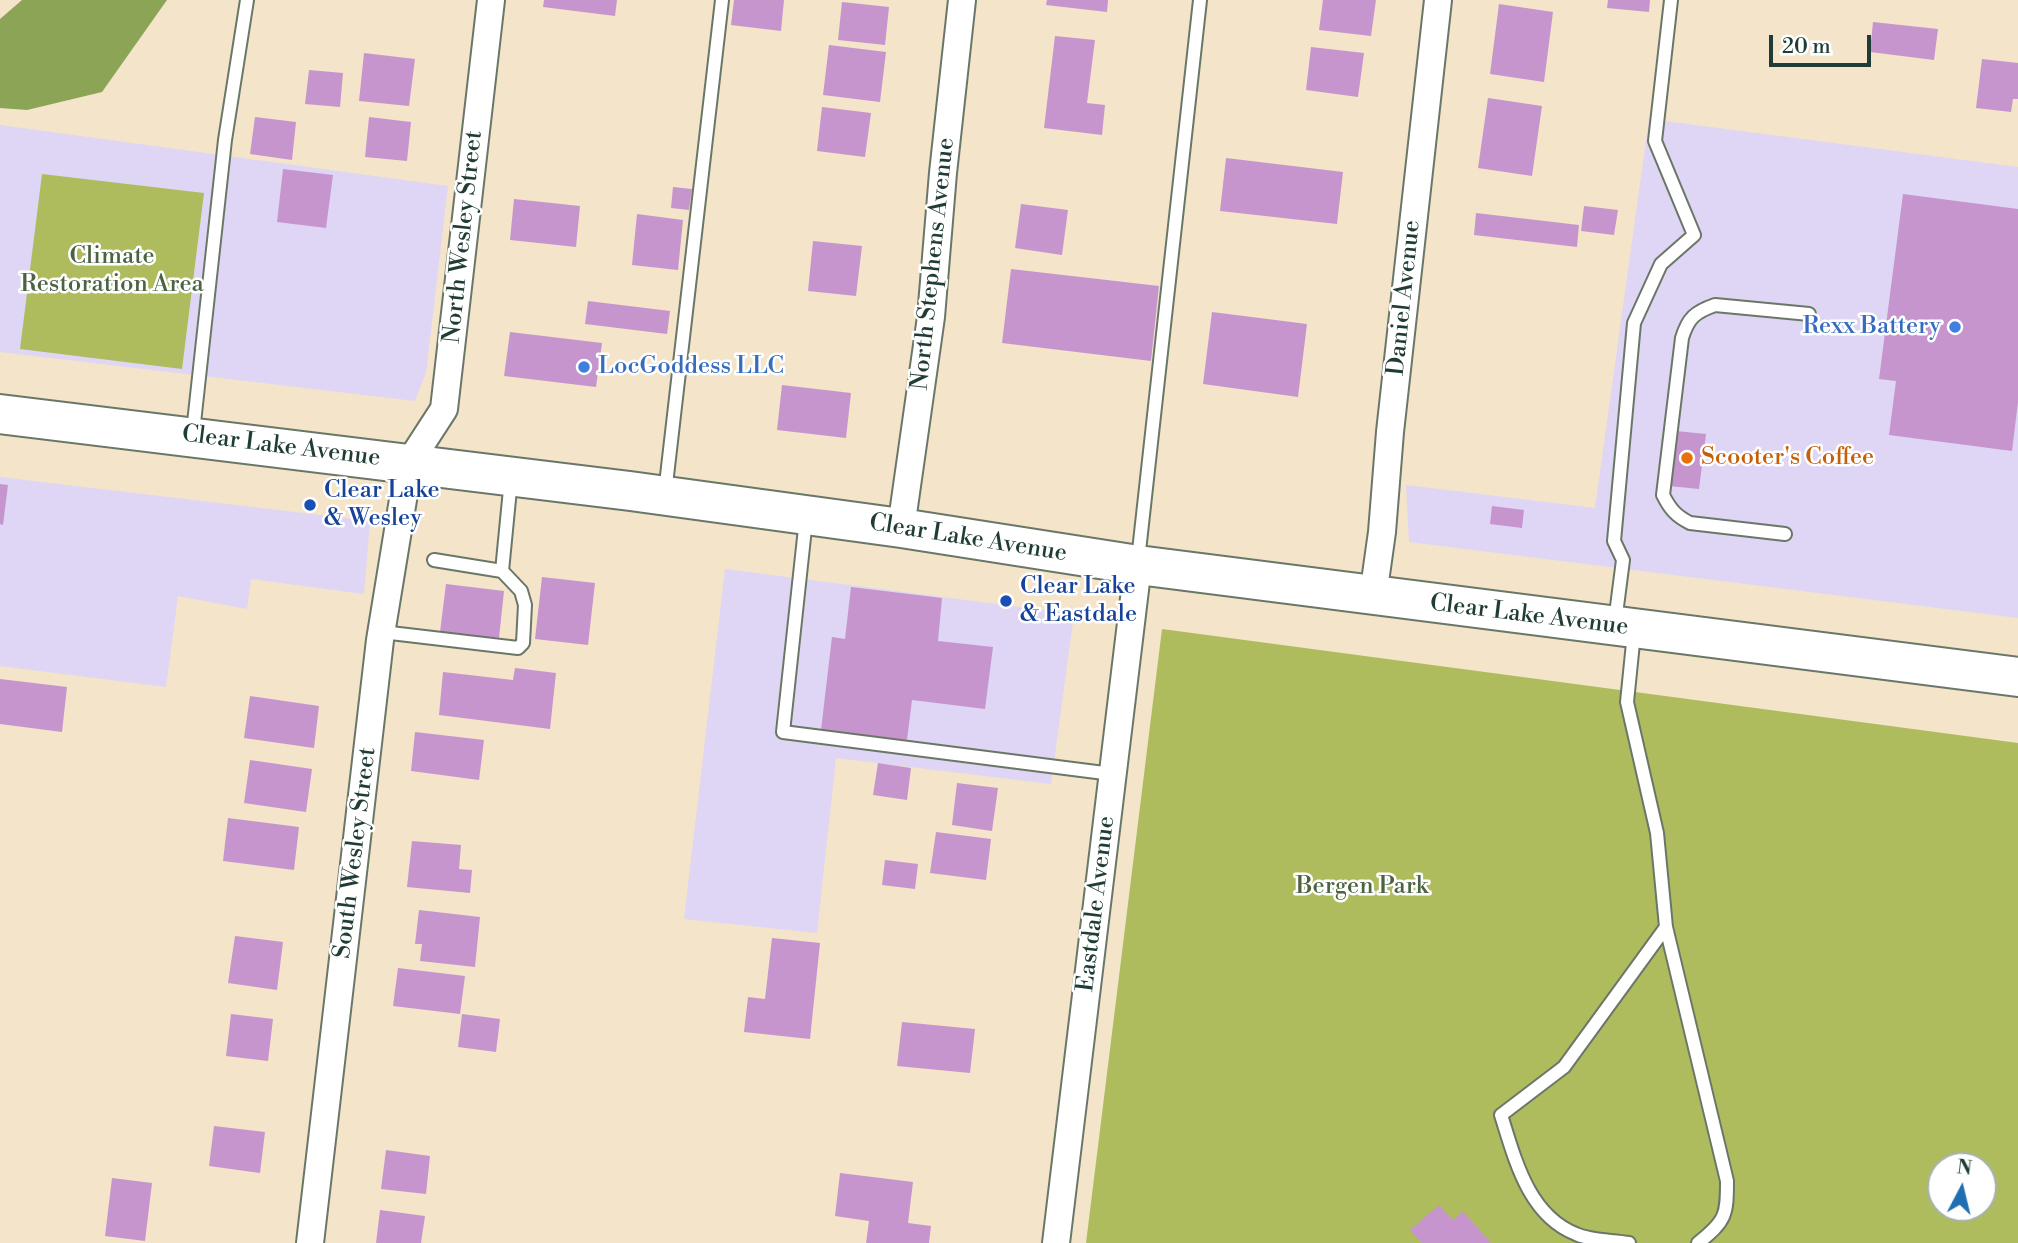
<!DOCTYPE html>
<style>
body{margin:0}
#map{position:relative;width:2018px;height:1243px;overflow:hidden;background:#f4e4ca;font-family:"Libre Bodoni",serif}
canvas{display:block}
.north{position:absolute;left:1927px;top:1152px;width:70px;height:70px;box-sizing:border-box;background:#fff;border:2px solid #a5b1ae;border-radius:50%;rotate:7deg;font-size:19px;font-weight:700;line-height:28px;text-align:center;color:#1f3d34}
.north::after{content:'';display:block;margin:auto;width:24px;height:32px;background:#1f6fb2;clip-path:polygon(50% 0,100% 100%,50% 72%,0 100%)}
.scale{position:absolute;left:1769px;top:35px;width:102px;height:32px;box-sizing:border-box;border:4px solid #1f3d34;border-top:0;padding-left:9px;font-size:21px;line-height:24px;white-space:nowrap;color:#1f3d34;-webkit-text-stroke:5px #fff;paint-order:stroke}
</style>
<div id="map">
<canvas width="2018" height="1243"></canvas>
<div class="north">N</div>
<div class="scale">20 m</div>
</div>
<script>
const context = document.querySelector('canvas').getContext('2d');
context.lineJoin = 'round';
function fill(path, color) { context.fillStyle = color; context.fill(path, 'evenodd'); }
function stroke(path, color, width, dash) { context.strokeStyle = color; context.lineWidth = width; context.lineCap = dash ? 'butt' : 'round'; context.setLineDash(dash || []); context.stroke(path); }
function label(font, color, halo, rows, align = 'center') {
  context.font = font + ' "Libre Bodoni",serif'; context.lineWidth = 5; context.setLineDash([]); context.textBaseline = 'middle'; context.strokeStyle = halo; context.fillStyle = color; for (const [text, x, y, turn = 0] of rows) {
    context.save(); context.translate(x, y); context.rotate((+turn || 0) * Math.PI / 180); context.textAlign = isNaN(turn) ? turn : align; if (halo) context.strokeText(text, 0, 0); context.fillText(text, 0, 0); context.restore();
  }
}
const built = new Path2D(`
 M1649,119L2018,167V618L1409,542L1406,485L1595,508Z
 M0,125L448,186L426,373L415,401L0,352Z
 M0,477L370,521L364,594L251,579L247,609L178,596L166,687L0,666Z
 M725,569L1074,614L1051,784L836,758L817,933L684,919Z`);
const green = new Path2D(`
 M42,174L204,193L182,369L20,349Z
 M1162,629L2018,743V1243H1086ZM1941,1166H1983V1208H1941Z`);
const forest = new Path2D(`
 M22,0H167L102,92L27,110L0,108V19Z`);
const building = new Path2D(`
 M544,0H617L615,16L543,7Z
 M734,0H784L781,31L731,25Z
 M1047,0H1108L1107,12L1046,5Z
 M1323,0H1376L1371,36L1319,30Z
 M1608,0H1650L1649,12L1607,8Z
 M842,2L889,7L885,45L838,40Z
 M1499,4L1553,12L1544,82L1490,74Z
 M1873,22L1938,29L1934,60L1870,52Z
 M1055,36L1095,40L1087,103L1105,105L1102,135L1044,128Z
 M829,45L886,52L880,102L823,95Z
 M1311,47L1364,53L1358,97L1306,90Z
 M364,53L415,59L409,106L359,101Z
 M1982,59L2018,63V99H2013L2011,112L1976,108Z
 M309,70L343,73L340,107L305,104Z
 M1488,98L1542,106L1532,176L1478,168Z
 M822,107L871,113L865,157L817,151Z
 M255,117L296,122L292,160L250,154Z
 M369,117L411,122L407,161L365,157Z
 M1226,158L1343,172L1337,224L1220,211Z
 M283,169L333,175L326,228L277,222Z
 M673,187L692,189L689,210L671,208Z
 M1903,194L2018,209V402L2012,451L1889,435L1896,381L1879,379Z
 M514,199L580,206L576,247L510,240Z
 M1021,204L1068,210L1062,255L1015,248Z
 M1584,206L1618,210L1614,235L1581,231Z
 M1476,213L1579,225L1577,247L1474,235Z
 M637,214L683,220L678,270L632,265Z
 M813,241L862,246L856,296L808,291Z
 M1011,269L1159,286L1151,361L1002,343Z
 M588,301L670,311L667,334L585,324Z
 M1212,312L1307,324L1298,397L1203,384Z
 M510,332L602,343L596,387L504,376Z
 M782,385L851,393L846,438L777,430Z
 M1676,431L1706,434L1699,489L1669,486Z
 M0,484L8,485L3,525L0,524Z
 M1492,506L1524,510L1522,528L1490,524Z
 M542,577L595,583L588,645L535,639Z
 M446,584L504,591L499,638L440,632Z
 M851,587L942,598L938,641L993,647L985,709L912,700L907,740L821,730L832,637L845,639Z
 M515,668L556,673L550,729L439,715L443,672L513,680Z
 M0,679L67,687L62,732L0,724Z
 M250,696L319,706L314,748L244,738Z
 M415,732L484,740L479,780L411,771Z
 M250,760L312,769L306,812L244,803Z
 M878,763L911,768L907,800L873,795Z
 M957,783L998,788L992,831L952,825Z
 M228,818L299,827L294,870L223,861Z
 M936,832L991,839L986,880L930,873Z
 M412,841L461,845L459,869L472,870L470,893L407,887Z
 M885,860L918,864L915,889L882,885Z
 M419,910L480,917L475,967L420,961L422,944H415Z
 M235,936L283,942L277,990L228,983Z
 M772,938L820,943L810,1039L744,1032L748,997L765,999Z
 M398,968L465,976L460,1014L393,1006Z
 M231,1014L273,1019L268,1061L226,1056Z
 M462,1014L500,1019L496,1052L458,1047Z
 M902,1022L975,1029L970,1073L897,1066Z
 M214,1126L265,1132L260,1173L209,1166Z
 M386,1150L430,1156L426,1194L381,1189Z
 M840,1173L913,1182L908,1223L931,1226L929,1243H866L869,1221L835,1216Z
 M112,1178L152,1183L145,1241L105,1236Z
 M1439,1205L1453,1220L1463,1211L1491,1243H1422L1410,1230Z
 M380,1210L425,1216L421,1243H376Z`);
const lane = new Path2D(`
 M193,432L225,140L247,0
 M665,493L722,0
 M806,519L783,732L1112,774
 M1785,534L1690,523C1676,516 1670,509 1663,495L1682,338C1688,318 1695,312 1715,305L1809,314
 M434,560L502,571L511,479
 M1138,560L1200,0
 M1615,622L1623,560L1614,541L1634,323L1661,264L1694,235L1655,141L1671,0
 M382,632L518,648L523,643L525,605L521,591L502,571
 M1634,633L1627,702L1657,833L1666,927L1727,1181C1727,1215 1726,1221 1698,1243
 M1629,1243C1612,1240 1591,1241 1576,1234C1528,1215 1515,1159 1501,1115L1564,1067L1666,927`);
const street = new Path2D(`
 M901,528L931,317L943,173L962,0
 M1373,596L1382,532L1390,432L1438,0
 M310,1243L380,640L409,463L444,409L491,0
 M1056,1243L1138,565`);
const primary = new Path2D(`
 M0,414L630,491L901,528L1138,565L2018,677`);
const markers = [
 [1955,327,7,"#3f7fe0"],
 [584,367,7,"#3f7fe0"],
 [1687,458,7,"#e8710a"],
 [310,505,7,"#1a4fb4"],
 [1006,601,7,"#1a4fb4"]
];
const streetNames = [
 ["North Wesley Street",464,237,-84],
 ["North Stephens Avenue",934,264,-84],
 ["Daniel Avenue",1405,298,-84],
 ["Clear Lake Avenue",281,447,7],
 ["Clear Lake Avenue",968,539,9],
 ["Clear Lake Avenue",1529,616,7],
 ["South Wesley Street",356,853,-83],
 ["Eastdale Avenue",1097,904,-83]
];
const parkNames = [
 ["Climate",112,257],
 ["Restoration Area",112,285],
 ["Bergen Park",1362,887]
];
const shopNames = [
 ["Rexx Battery",1941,327],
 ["LocGoddess LLC",598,367,"left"]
];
const foodNames = [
 ["Scooter's Coffee",1701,458]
];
const transitNames = [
 ["Clear Lake",324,491],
 ["& Wesley",324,519],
 ["Clear Lake",1020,587],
 ["& Eastdale",1020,615]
];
fill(built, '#dfd5f5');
fill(green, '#afbc5e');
fill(forest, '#8ba455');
fill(building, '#c795cd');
stroke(lane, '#6a7768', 16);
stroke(street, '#6a7768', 30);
stroke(primary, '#6a7768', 42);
stroke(lane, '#fff', 12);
stroke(street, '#fff', 26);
stroke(primary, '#fff', 38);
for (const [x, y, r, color] of markers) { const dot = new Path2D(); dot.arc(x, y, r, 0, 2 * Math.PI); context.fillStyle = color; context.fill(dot); stroke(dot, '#fff', 2.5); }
label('24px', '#1f3d34', '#fff', streetNames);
label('24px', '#4a6341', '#fff', parkNames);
label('24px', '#366cbe', '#fff', shopNames, 'right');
label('24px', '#c56008', '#fff', foodNames, 'left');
label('24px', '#164399', '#fff', transitNames, 'left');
</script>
